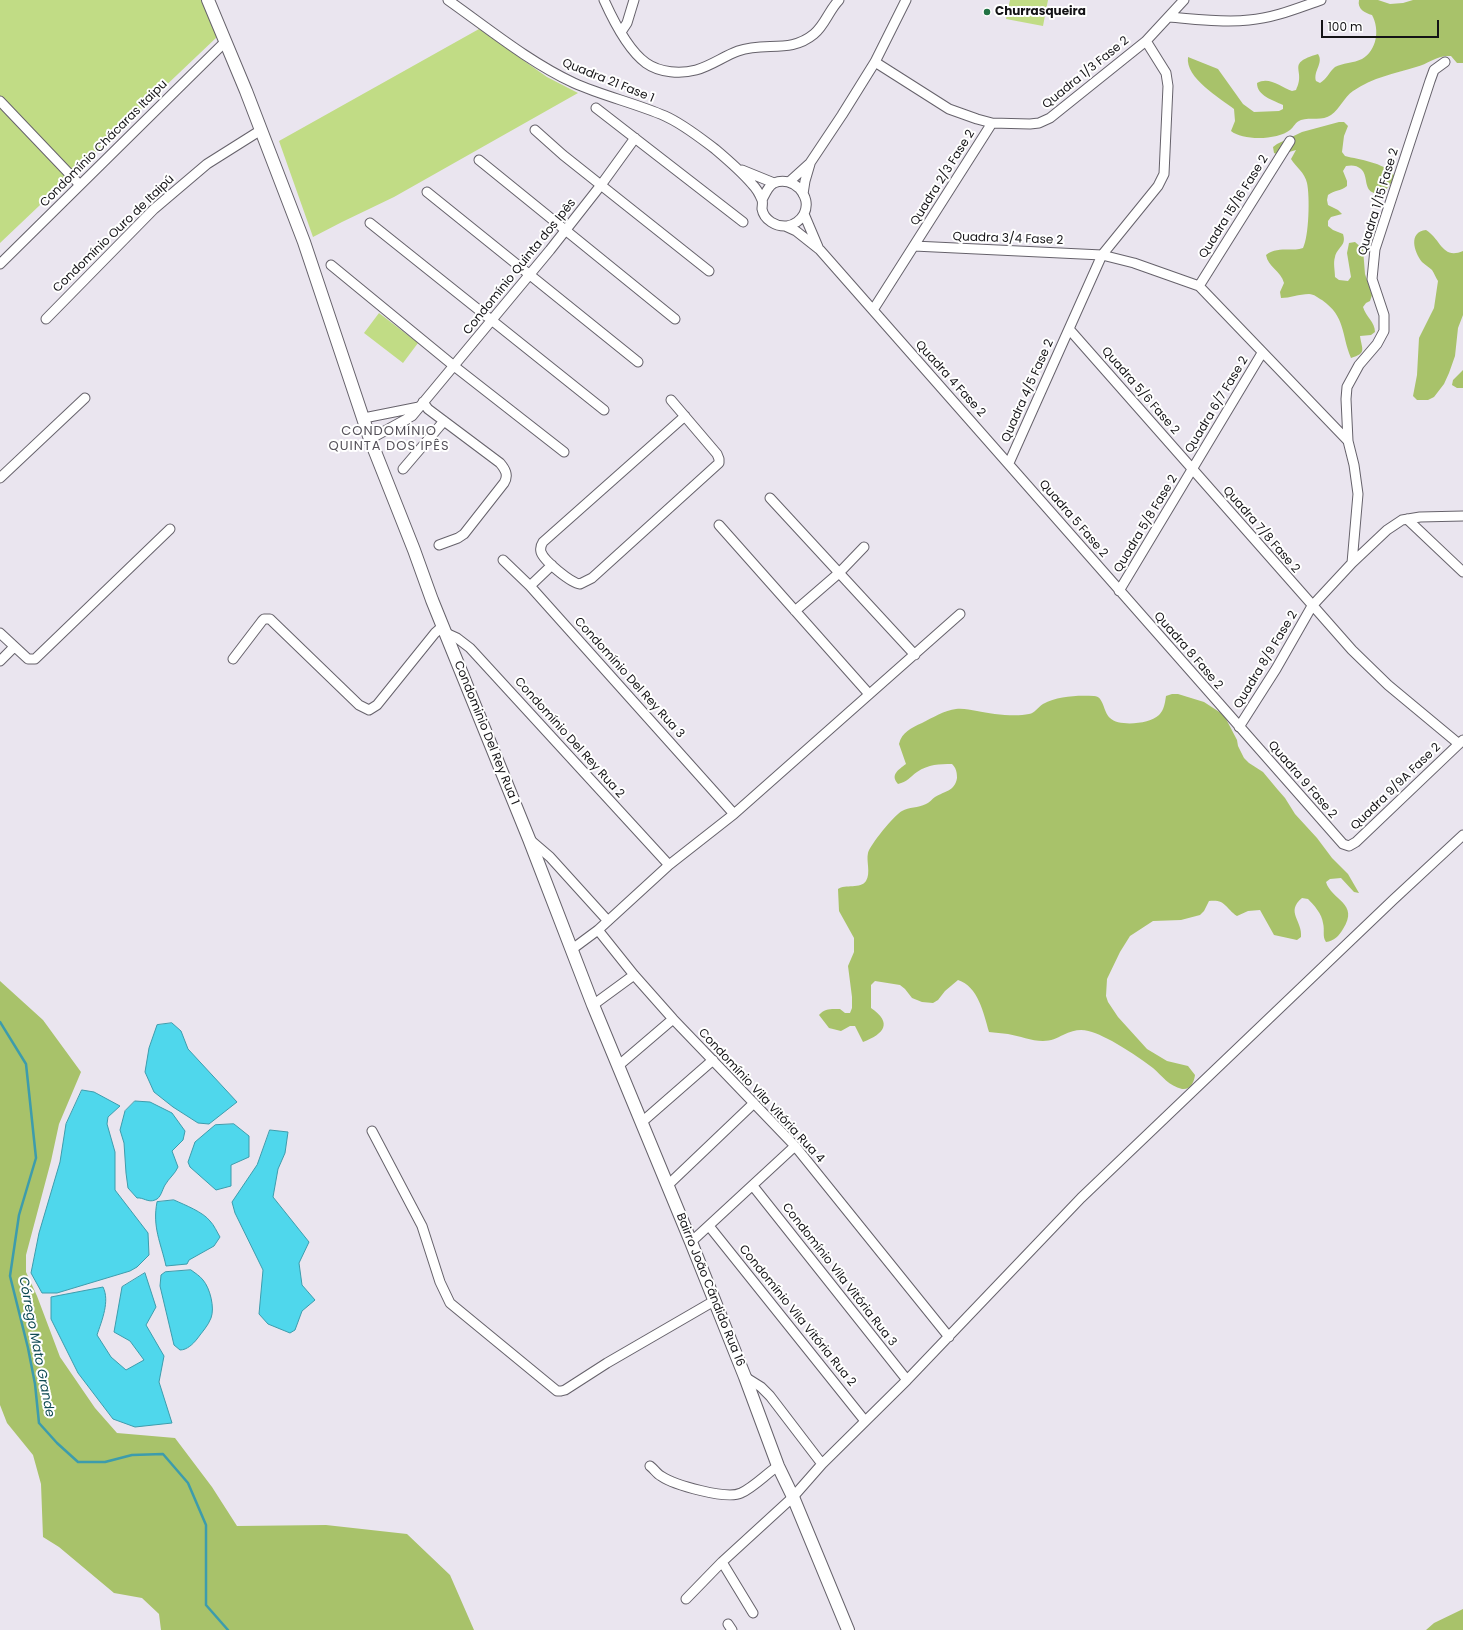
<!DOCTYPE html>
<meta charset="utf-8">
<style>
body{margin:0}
#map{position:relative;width:1463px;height:1630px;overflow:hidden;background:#eae5ef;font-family:Poppins,sans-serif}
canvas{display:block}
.scale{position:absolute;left:1321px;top:20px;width:118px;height:18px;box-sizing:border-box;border:2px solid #141316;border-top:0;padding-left:5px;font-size:12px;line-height:14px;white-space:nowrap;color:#141316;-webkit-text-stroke:3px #fff;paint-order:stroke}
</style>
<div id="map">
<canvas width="1463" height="1630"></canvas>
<div class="scale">100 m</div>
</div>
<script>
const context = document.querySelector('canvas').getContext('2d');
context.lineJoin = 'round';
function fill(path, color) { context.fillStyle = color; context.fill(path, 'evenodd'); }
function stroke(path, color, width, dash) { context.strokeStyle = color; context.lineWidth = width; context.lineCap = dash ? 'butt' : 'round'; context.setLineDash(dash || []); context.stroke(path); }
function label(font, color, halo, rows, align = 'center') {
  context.font = font + ' Poppins,sans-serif'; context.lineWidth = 4; context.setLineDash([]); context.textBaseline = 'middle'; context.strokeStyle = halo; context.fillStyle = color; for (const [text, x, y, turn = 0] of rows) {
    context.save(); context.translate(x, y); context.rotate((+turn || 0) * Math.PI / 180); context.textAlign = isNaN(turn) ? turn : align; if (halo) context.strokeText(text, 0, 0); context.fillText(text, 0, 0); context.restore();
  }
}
const green = new Path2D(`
 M0,0H203L217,37L0,243Z
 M1010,0H1048L1043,26L1006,19Z
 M479,29L547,77L578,93L394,197L342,222L313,237L279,141Z
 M379,313L418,343L403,363L364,333Z`);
const forest = new Path2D(`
 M1359,0H1378L1390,4L1403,3L1413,0H1463V63H1457L1451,56C1437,55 1428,64 1416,67C1393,74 1374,77 1353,91C1344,97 1340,109 1331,115C1323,121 1310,117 1301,120C1295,122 1294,127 1290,130C1278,140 1243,141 1231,131L1235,121L1234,109C1220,98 1185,78 1188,57L1218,69L1243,104L1254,112L1279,111L1283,109V105C1273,100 1257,96 1257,83C1269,76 1281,87 1292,91L1296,90C1307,69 1284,64 1318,54C1324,63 1313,71 1316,81L1320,83C1327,79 1329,72 1335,67C1342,63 1354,63 1362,59C1377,50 1380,30 1372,15C1365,13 1357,9 1359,0Z
 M1339,122H1344L1348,126L1344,136L1342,152L1345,156C1360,160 1383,162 1394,175C1393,184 1382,198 1372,192C1364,188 1368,175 1361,169C1357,165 1351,165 1346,166L1343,171L1347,181V186C1342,191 1334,190 1328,195L1327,200L1328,205L1338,210L1342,214L1331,217L1328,221V226L1333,230L1343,234C1347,246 1337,247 1335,257C1333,263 1335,270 1335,277L1339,280L1348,281L1351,277L1347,253L1349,243L1355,242L1363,249L1365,274L1372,295L1370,301L1366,303L1363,307C1366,317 1375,322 1375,332L1371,335L1360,336C1362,350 1367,353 1351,358C1341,334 1346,317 1322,300C1318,298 1314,294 1309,294C1299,294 1290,298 1281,298L1280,292L1284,283C1281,271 1268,267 1266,255C1278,246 1291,252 1303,248C1309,237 1310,196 1307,183C1305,173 1296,167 1291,159L1296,150L1279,155L1274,153L1273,147L1277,144L1302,132Z
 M1426,230C1441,239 1442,260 1463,251V315L1458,328L1455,356L1449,373L1444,384L1434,397L1428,400H1417L1413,396L1417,375L1419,338L1434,308L1438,281C1436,278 1434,273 1432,270C1429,267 1425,265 1422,262C1414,252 1408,232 1426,230Z
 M1463,370V388H1457L1452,385L1453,380Z
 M1172,694H1178L1204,702L1224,715L1237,740L1238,746L1244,758L1249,763L1263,772L1278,790L1285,798L1295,814L1317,838L1332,858L1348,874L1359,893L1354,892L1341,878L1330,879L1326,882C1331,900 1360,903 1343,929C1339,936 1334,941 1326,942C1322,936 1325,931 1323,923C1322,914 1314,905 1308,899L1302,898C1285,912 1303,921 1301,937L1297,940L1274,935L1260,910L1248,911L1237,916C1225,908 1226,899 1209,901L1204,911L1200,915L1181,920L1153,921L1130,936L1120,952L1107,979L1106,996L1108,1002L1118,1017L1147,1049L1167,1061L1188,1066L1195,1075C1194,1082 1191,1090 1182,1089C1169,1086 1162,1076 1153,1068C1140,1058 1126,1049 1112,1041C1093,1032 1083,1025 1063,1035C1057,1038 1051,1041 1043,1041C1031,1041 1020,1036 1008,1034C1002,1033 995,1033 989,1032C984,1014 978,986 958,980L945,991L938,1000L933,1003L922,1002L912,998L905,989L900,985L875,981L871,985V1008C893,1023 884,1034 863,1042L855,1026H850L841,1031L829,1028L819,1015C825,1008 831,1009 840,1009L845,1013H850L852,1008V997L848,966L854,952V938L839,911L838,889C845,884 861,889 866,881C871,873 866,861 868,853C870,845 894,815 902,811C909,807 918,808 926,804C929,803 932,799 935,797C945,791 955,791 957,778C957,772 956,768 952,764C939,764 929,764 917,772C910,777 907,782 898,784C890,775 898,770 906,764L899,744C902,732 911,728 922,723C932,718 945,710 956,709C963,708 970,710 977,711C991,714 1015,717 1029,714C1035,713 1038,707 1043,704C1058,696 1077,695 1094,696C1104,696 1103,712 1110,718C1119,727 1150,724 1159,715C1164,710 1165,703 1166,696Z
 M0,981L43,1020L81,1072L59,1124L51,1161L26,1255V1272L37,1296L60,1357L95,1408L117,1433L175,1438L212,1487L237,1526L326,1525L407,1534L450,1575L474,1630H161L159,1614L142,1598L114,1593L59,1547L43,1537L41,1484L33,1455L7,1423L0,1405Z
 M1463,1609V1630H1426L1434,1623Z`);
const water = new Path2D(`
 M172,1023L181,1031L188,1049L237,1102L209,1124L198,1123L173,1107L154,1092L145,1072L149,1048L157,1025Z
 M82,1090L94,1092L120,1106L108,1117L107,1124L115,1152V1190L148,1233L149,1255L137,1267L130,1271L57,1293H42L31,1273L39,1233L60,1162L66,1124Z
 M135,1101L150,1102L172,1113L185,1131L183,1140L172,1151L178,1167C175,1174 169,1178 165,1185C162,1190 161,1198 155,1200C148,1203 143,1197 137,1198L128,1188L126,1173L124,1143L120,1130L125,1111Z
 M234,1124L249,1136V1157L231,1165V1186L216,1190L190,1167L188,1162L195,1142L215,1125Z
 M270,1130L288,1132L285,1153L278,1169L273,1197L309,1242L299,1263L302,1285L315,1300L302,1311L295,1330L290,1333L268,1324L259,1314L263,1270L235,1213L232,1202L257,1165Z
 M174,1200C185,1205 203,1212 210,1221C214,1225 217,1232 220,1237L214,1246L189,1260L187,1264L166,1266C161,1243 152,1227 157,1202Z
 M191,1270C195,1273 200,1276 203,1280C210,1288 215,1308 211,1318C208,1326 202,1332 197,1339C193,1344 187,1350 180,1350L174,1345L160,1286L161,1275L165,1272Z
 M145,1273L156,1307L146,1325L164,1356L159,1382L172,1423L135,1427L113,1419L78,1373L51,1319V1297L103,1287C110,1301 102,1320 97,1335L111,1357L126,1370L144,1360L130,1341L114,1332L122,1287Z`);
const stream = new Path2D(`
 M0,1022L26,1064L36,1158L19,1215L10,1276L28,1348L35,1384L39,1423L57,1443L78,1462H105L132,1455L163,1454L188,1483L206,1525V1605L228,1630`);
const minor = new Path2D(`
 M448,0C489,29 529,62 574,83C603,96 635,103 665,116C683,124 699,137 715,149C728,160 741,171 752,184C756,188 760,195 762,200C763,203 762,206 762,209C764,220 776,227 787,226C794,225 801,220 804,214C813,196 793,175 774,183C768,186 765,194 762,200
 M604,0C613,20 628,50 646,63C660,73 681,74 696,70C711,66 724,56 738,51C765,41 790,54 814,34C825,25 829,10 839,0
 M1169,17C1195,19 1223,23 1249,20C1274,18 1298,8 1321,0
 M621,32L627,23L634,0
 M875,62L949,109L977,119L992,123L1030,124L1039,123L1050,118L1146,41L1184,0
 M0,101L80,185
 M596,108L743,222
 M535,130L563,155L709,271
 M479,160L675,319
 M742,170L774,183
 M789,182L810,163L842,115L875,62L906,0
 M427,192L638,362
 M803,194L805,181L810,164
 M804,214L818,247
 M370,223L604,410
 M785,226L796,231L820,250L1343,844L1349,846L1356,842L1463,740
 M914,246L1102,255L1134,263L1199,286L1348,441
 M0,264L226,41
 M331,265L454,366L564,452
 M1199,286L1290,141
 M873,310L992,123
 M46,319L154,209L207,164L261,130
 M1069,329L1352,650L1388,685L1459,744
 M671,400L717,454L719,459V463L592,578L580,584C571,583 544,561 541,552C540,548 541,545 543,542L685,416
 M423,402L428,409L500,463C505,469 509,475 504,483L464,534L458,538L439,545
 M364,418L419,407
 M370,439L412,416L550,250L601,185L635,138
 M1009,463L1102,255L1158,186L1164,174L1168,86L1166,73L1146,41
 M403,469L444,421
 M0,478L85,398
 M770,498L915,655
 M1407,519L1463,572
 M719,525L869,694
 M503,560L530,586L734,814
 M1352,563L1358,494L1354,465L1348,441L1346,399L1347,387L1359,365L1377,344L1384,331V315L1372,279L1375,249L1430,81L1434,70L1445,62
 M530,586L552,565
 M1119,591L1262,353
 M795,611L839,573L864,547
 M0,633L28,659H35L170,529
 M446,633L457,638L470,648L669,865
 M233,659L262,621L264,619H270L359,705L369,710L377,705L435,633L443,626
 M0,661L14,647
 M1239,727L1276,669L1312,606L1352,563L1387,530L1402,520L1420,517L1463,516
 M529,839L550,857L608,921
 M598,930L634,975L673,1019L795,1146L949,1337
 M571,950L598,930L669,865L734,814L960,614
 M593,1005L634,975
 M618,1066L673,1019
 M642,1122L713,1060
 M372,1131L422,1226L440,1282L450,1303L557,1391H561L565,1390L607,1363L714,1301
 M668,1185L754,1103
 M753,1186L907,1380
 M709,1226L865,1421
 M691,1242L795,1146
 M745,1377L761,1387L770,1396L822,1464
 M650,1466C654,1469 657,1474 661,1476C674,1485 727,1500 741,1493C754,1487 766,1474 778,1466
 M722,1562L753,1613
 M686,1599L722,1562L793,1497L822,1464L907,1380L1081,1198L1393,900L1463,835
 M728,1624L732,1630`);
const tertiary = new Path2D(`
 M208,0L246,91L304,242L370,439L414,550L432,600L529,839L593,1005L691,1242L745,1377L778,1466L793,1497L848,1630`);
const markers = [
 [987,12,4,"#217243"]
];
const poiNames = [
 ["Churrasqueira",995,12]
];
const streetNames = [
 ["Quadra 1/3 Fase 2",1086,73,-39],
 ["Quadra 21 Fase 1",608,81,22],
 ["Condomínio Chácaras Itaipu",104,144,-45],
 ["Quadra 2/3 Fase 2",943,178,-58],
 ["Quadra 1/15 Fase 2",1379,202,-73],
 ["Quadra 15/16 Fase 2",1234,207,-58],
 ["Condomínio Ouro de Itaipú",114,234,-44],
 ["Quadra 3/4 Fase 2",1008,239,2],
 ["Condomínio Quinta dos Ipês",520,267,-51],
 ["Quadra 4 Fase 2",950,379,48],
 ["Quadra 4/5 Fase 2",1028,391,-66],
 ["Quadra 5/6 Fase 2",1140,391,49],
 ["Quadra 6/7 Fase 2",1217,405,-59],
 ["Quadra 5 Fase 2",1073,519,49],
 ["Quadra 5/8 Fase 2",1146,524,-59],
 ["Quadra 7/8 Fase 2",1261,530,49],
 ["Quadra 8 Fase 2",1188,651,49],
 ["Quadra 8/9 Fase 2",1266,660,-59],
 ["Condomínio Del Rey Rua 3",629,678,48],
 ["Condominio Del Rey Rua 1",486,733,68],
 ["Condomínio Del Rey Rua 2",569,738,48],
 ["Quadra 9 Fase 2",1302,780,49],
 ["Quadra 9/9A Fase 2",1396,787,-44],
 ["Condomínio Vila Vitória Rua 4",761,1096,47],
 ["Condomínio Vila Vitória Rua 3",839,1275,52],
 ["Bairro João Cândido Rua 16",710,1290,68],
 ["Condomínio Vila Vitória Rua 2",797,1316,51]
];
const neighbourhoodNames = [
 ["CONDOMÍNIO",389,432],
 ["QUINTA DOS IPÊS",389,447]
];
const waterNames = [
 ["Córrego Mato Grande",36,1347,79]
];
fill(green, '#c1dc85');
fill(forest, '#a8c26a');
fill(water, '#4fd7ec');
stroke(water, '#3d9cac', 1);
stroke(stream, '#3d9cac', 2.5);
stroke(minor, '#66626b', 11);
stroke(tertiary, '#66626b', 14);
stroke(minor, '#fff', 9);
stroke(tertiary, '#fff', 12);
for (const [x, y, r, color] of markers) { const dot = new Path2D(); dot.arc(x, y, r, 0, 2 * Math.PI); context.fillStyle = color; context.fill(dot); stroke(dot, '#fff', 1.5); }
label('bold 12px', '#141316', '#fff', poiNames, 'left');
label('12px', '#141316', '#fff', streetNames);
context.letterSpacing = '1px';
label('13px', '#56525a', '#fff', neighbourhoodNames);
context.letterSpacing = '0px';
label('italic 13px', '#104b54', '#fff', waterNames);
</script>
